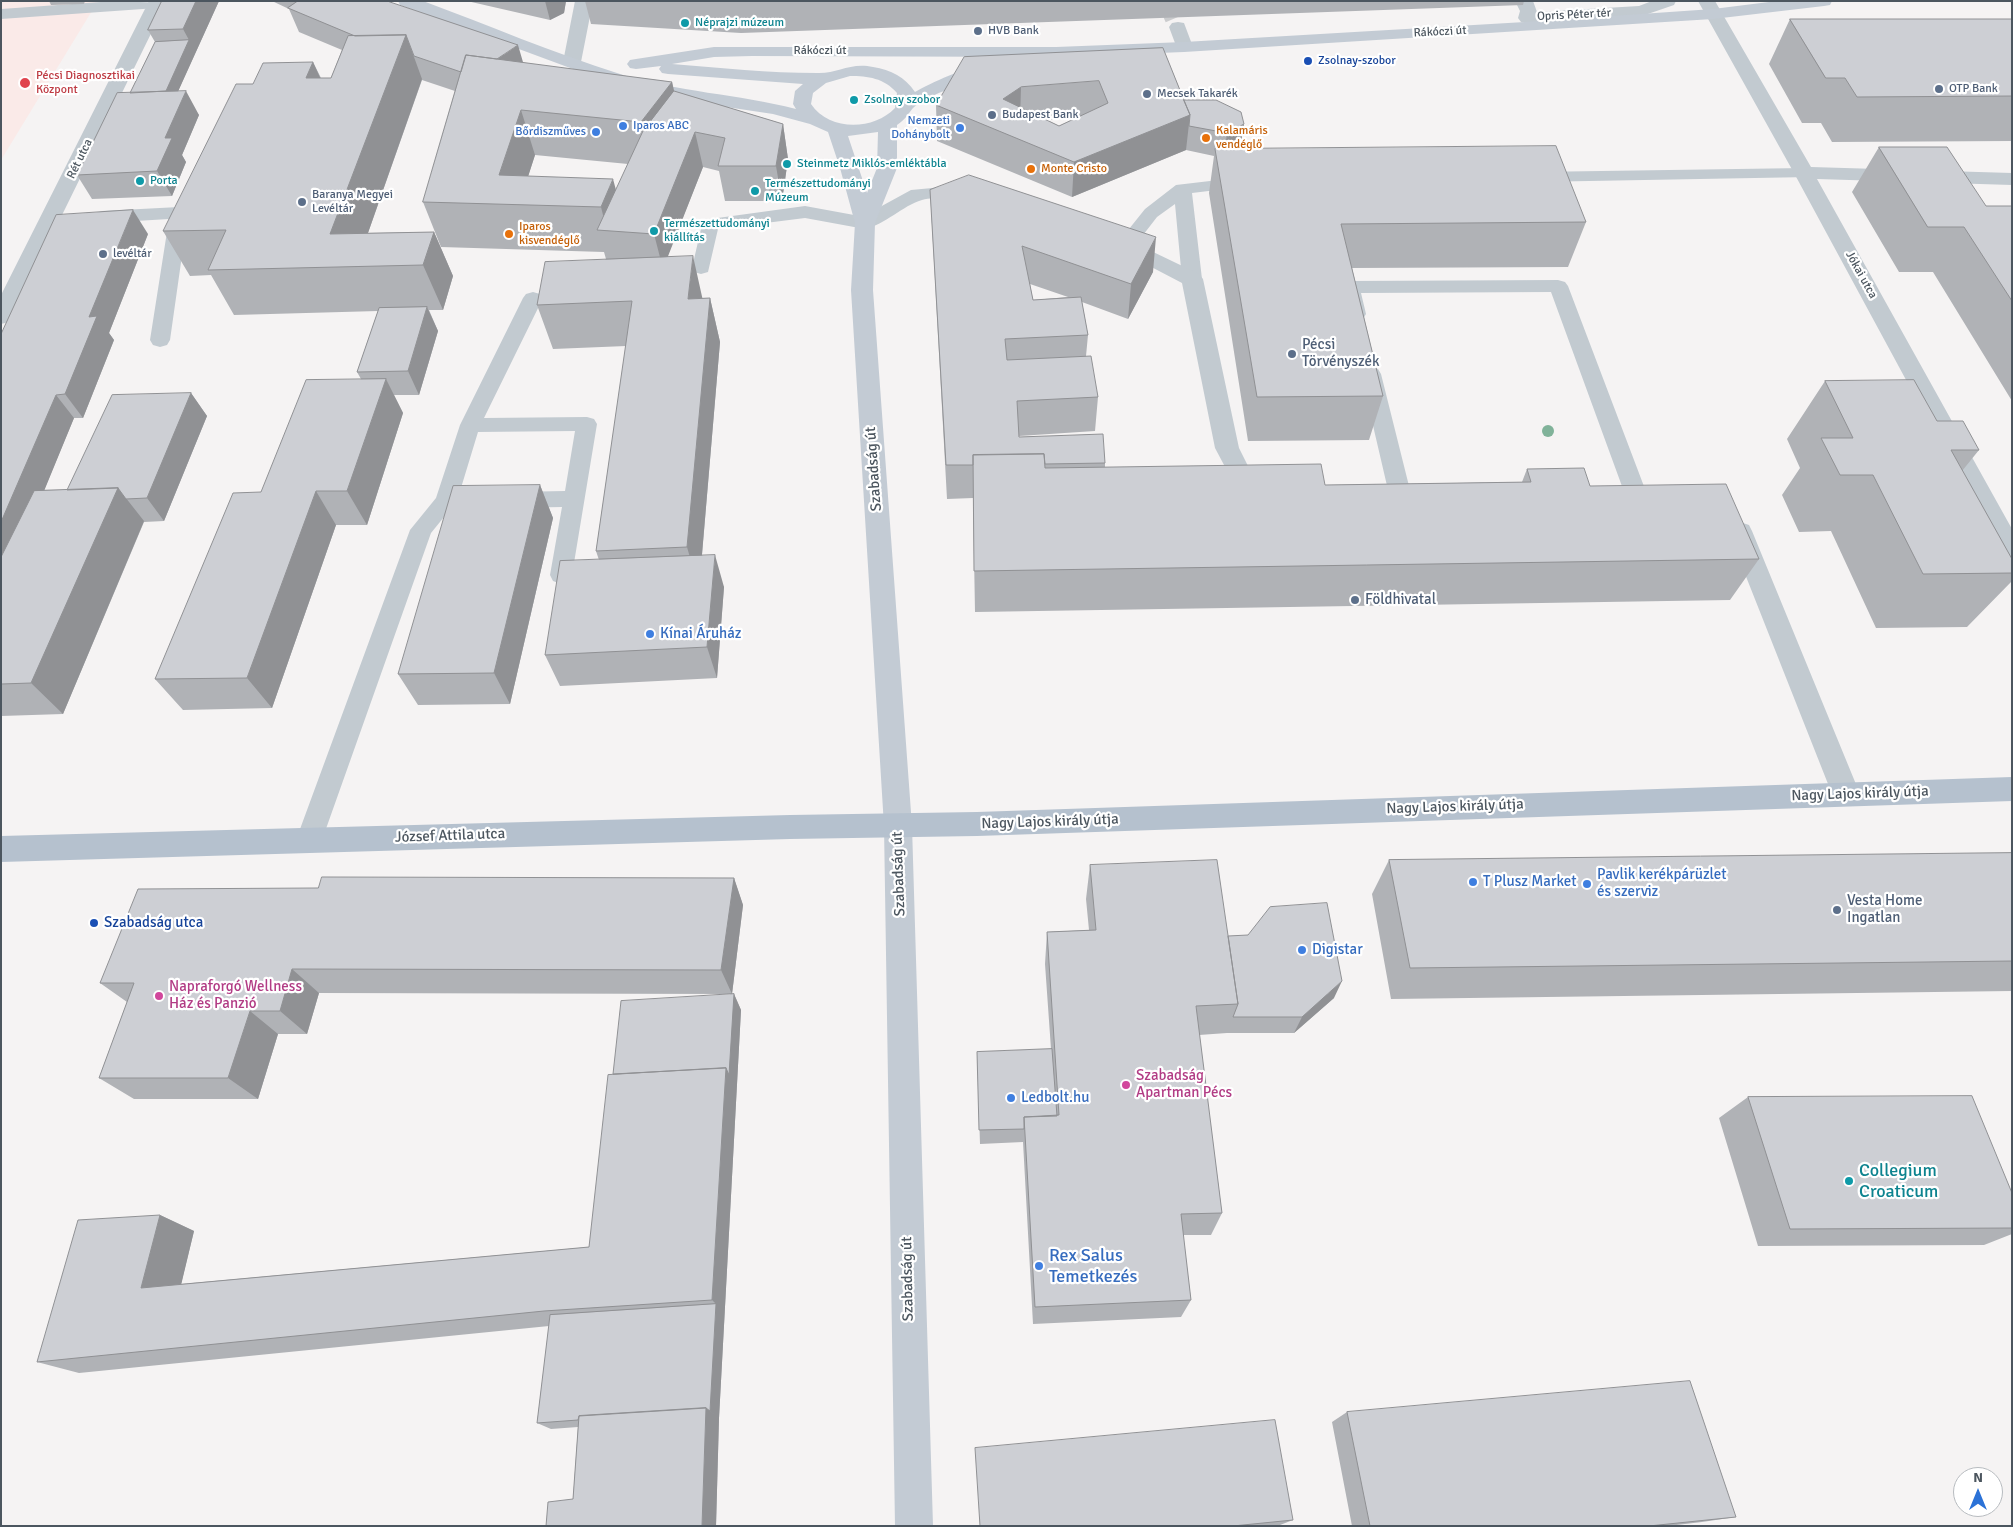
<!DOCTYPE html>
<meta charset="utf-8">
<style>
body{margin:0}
#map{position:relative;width:2013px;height:1527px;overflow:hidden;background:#f5f3f3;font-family:Signika,sans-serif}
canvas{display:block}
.frame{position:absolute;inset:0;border:2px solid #4c565f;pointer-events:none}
.north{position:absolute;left:1953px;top:1467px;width:50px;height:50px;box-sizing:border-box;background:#fff;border:1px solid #b7bbbf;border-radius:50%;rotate:0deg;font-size:14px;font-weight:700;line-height:20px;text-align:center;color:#4c565f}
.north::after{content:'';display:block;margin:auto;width:18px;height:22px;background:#2b72d7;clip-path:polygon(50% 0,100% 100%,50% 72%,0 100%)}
</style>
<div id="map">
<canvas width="2013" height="1527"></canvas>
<div class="frame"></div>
<div class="north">N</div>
</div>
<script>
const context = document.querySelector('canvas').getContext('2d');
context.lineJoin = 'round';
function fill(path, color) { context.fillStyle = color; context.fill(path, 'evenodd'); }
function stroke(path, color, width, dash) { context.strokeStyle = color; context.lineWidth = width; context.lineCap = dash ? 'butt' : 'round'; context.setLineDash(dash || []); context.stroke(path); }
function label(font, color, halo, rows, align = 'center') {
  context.font = font + ' Signika,sans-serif'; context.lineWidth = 4.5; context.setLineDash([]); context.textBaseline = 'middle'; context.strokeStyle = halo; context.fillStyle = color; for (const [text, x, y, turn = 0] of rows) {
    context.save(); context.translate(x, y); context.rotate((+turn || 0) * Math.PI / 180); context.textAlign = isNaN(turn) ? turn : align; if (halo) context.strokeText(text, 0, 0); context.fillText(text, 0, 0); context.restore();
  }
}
const medical = new Path2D(`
 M1,1H98L1,160Z`);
const streetTunnel = new Path2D(`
 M1167,1L1178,27`);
const lane = new Path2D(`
 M115,1L165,3L157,8L1,19V9Z
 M1804,168L1810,169L1813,173L1810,177L1534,182L1528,181L1525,177L1528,173L1534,172Z
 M1244,177L1250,178L1253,182L1250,186L1192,193L1202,279L1199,283L1192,285L1185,283L1182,279L1175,204L1157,217L1133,248H1119L1117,244L1145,209L1176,185Z
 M805,206L865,217L872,219L874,223L872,227L865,229L805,218L718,229L708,272L701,274L694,272L692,268L703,220Z
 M179,207L185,209L188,213L170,340L167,345L160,347L153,345L150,340L169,219L102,223L96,221L93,217L96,213L102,211Z
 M1558,280L1565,282L1568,286L1645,489L1642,495L1634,497L1626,495L1623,489L1551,292L1361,293L1366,314L1363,319L1356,320L1349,319L1340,287L1343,283L1350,281Z
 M533,292L540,294L543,298L484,418L587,417L594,419L597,424L572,575L569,581L561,584L553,581L550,575L562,507L513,508L505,506L502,500L505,494L513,492L565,491L575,431L478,432L457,501L431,533L322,840L318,848L309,851L300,848L296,840L410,530L436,498L460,425L523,298L526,294Z
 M1371,367L1378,369L1381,374L1410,490L1407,496L1399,498L1391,496L1388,490L1361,374L1364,369Z`);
const street = new Path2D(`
 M149,1H167L12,317L9,322L1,324V295Z
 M575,1H593L581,62L578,66H566L563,62Z
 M1515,1H1533L1537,12L1639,6L1652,1H1676L1674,5L1642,16L1527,23L1521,22L1518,18L1520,11Z
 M1698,1H1715L1811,167L2012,173V185L1817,179L2012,529V561L2003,559L1794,173Z
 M1178,22L1184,23L1193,47L1190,51H1178L1169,27L1172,23Z
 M943,187L973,192L976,196L973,200C957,204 938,195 922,200C902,206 886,224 865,229L858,227L855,223L858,219L911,190Z
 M1122,237L1199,274L1203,279L1239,448L1249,468L1271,480L1275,486L1271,492L1263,495L1255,492L1232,480L1215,448L1182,283L1115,248L1112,243L1115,238Z
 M1740,522L1749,525L1752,531L1860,794L1856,802L1846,806L1836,802L1832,794L1728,531L1731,525Z`);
const secondary = new Path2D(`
 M398,1H423C488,25 553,53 620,74C677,92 738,94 796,109L793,104L795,91L803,84L668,74L662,73L659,69L661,66L636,69L630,68L627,64L630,60L636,59L714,47H1056L1184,42L1525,22L1713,9L1777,1H1832L1830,5L1824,6L1713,19L1184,52L1056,57L752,56L714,57L672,64C720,68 769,73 817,73C837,74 850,62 873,67C891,70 905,77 915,92C933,82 974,62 993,67L996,71L993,75C974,80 927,94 913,108C908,114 905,120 897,125V168L875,223L873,290L912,826L933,1526H895L884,826L851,290L855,223L840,168L828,132L810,124L773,114L673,99L608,82L400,5ZM850,76C868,76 884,78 897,93L895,108C873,131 829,131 811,104L813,93L826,83ZM878,132L877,168L867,193L848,136Z`);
const primary = new Path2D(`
 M2012,777V801L977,836L790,839L1,862V836L790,815L977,812Z`);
const trees = [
 [1548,431]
];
const wall = new Path2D(`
 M49,1H85L84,4L51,5Z
 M162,1H219L178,91L199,115L182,155L186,162L172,196L92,199L77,175L130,93L155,42L148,30Z
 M272,1H387L523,63L672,82L674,91L783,124L788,159L782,201H725L719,171L703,167L667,257L702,298H710L720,342L702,555L724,587L717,678L560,686L545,655L599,560L596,551L626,346L553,349L537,305L606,259L604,252L441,247L423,202L455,91L422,80L368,233L434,232L453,276L443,310H429L438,331L419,395H394L403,413L367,525H336L272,708L183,710L155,679L261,492L361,379L357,372L378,311L234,315L211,275L190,276L163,231L253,84L313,62L321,78H331L342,50L299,32L289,9ZM535,155L628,164L616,191L528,176Z
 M467,1H566L564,13L550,20Z
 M585,1H1524L1523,5L741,33L591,24Z
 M1790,19H2012V141L1832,142L1821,123H1802L1769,64Z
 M1163,48L1184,100L1244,124L1240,148L1586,222L1568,267L1352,268L1383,396L1369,440L1248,441L1209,193L1214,156L1186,150L1072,197L937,141L936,105ZM1076,118L1059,126L1047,120L1063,119Z
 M1879,147L1986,206H2012V401L1933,272H1899L1852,192Z
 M930,190L1153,272L1128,319L1082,302L1088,335L1086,356L1098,397L1095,431L1019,436V437L1105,463V467L1325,485L1522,482L1527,469L1590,486L1759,559L1730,600L975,612L973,498L947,499ZM1030,284L1068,297L1033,300Z
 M148,234L109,333L114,340L83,418H74L44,490H67L191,393L207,416L164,521L144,522L63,714L1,716V334Z
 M1825,381L1937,421L1979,450L1962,471L2012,559V581L1967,627L1876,628L1831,531L1799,532L1782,495L1800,468L1787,439Z
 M540,485L553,518L510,704L418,705L398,674Z
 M2012,853V991L1391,999L1372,894L1389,860Z
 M1090,865L1228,936L1334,998L1294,1033H1227L1199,1035L1222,1213L1211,1235H1183L1191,1300L1181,1317L1033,1324L1023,1142L980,1144L977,1052L1051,1049L1045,964L1047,932L1089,930L1086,899Z
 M734,878L743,905L732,994H734L741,1010L719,1418L716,1526H546L573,1499L578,1427L551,1429L537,1423L549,1326L79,1373L37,1362L160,1215L194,1231L181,1284L589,1247L613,1074L731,994L319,993L307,1034H278L258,1099H134L99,1078L127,1002L100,983L318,888Z
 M1748,1097L2012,1193V1234L1984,1245L1758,1246L1719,1118Z
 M1347,1412L1736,1517L1702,1522L1668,1526H1352L1332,1422Z
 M1293,1520L1280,1525L1273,1526H980Z`);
const shadedWall = new Path2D(`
 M196,1H219L167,116L160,104L189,40L183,29Z
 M545,1H566L564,13L550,20Z
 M406,35L422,79L356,267L330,234Z
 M518,45L525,69L473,76Z
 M313,62L333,106L306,78Z
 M672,82L682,126L652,167L641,122Z
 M1021,87L1020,122L1003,99Z
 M186,91L199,115L182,155L186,162L172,196L157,171L165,138Z
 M521,110L535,155L519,205L499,175Z
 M1190,115L1186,150L1072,197L1074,162Z
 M783,124L788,159L782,201L776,166Z
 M1244,124L1240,148L1224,158L1227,133Z
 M695,132L703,167L663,269L654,234Z
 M613,179L625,223L607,231L601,207Z
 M133,210L148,234L109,333L114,340L83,418L65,394L89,317Z
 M434,232L453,276L443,310L423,265Z
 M1156,237L1153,272L1128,319L1131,284Z
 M693,256L703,301L688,299Z
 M710,298L720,342L699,589L687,547Z
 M427,307L438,331L419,395L408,371Z
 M386,379L403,413L367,525L347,491Z
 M191,393L207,416L164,521L147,498Z
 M56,395L74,418L1,596V522Z
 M540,485L553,518L510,704L494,673Z
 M118,488L144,521L63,714L31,683Z
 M316,491L336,525L272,708L247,678Z
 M715,555L724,587L717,678L707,647Z
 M734,878L743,905L732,994L721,970Z
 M292,969L319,993L307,1034L280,1011Z
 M1342,981L1334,998L1294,1033L1302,1017Z
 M734,994L741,1010L719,1418L710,1411L716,1304L712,1300L726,1068Z
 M250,1011L278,1034L258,1099L228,1078Z
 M160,1215L194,1231L177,1302L141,1288Z
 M706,1408L719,1418L716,1526H702Z`);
const building = new Path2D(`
 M162,1H196L183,29L148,30Z
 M298,1H387L518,45L497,59L466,55L461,72L414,56L406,35L355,36L288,8Z
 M1790,19H2012V96L1857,97L1845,78H1826Z
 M406,35L330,234L434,232L423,265L208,270L226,230L163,231L236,84H253L263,63L313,62L306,78H331L348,36Z
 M189,40L166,91L130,93L155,42Z
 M1163,48L1190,115L1074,162L936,105L964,57ZM1099,81L1108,103L1059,126L1003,99L1021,87Z
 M466,55L672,82L641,122L521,110L499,175L613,179L601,207L423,202Z
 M186,91L165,138H172L157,171L77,175L117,93Z
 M674,91L783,124L776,166H718L725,138L695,132L654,234L597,230L643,131Z
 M1184,100H1216L1241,112L1244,124L1227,133L1189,126L1190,115Z
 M1556,146L1586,222L1341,224L1383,396L1257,397L1215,149Z
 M1879,147H1947L1986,206H2012V301L1964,227H1928Z
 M969,175L1156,237L1131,284L1022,246L1033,300L1081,297L1088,335L1005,339L1007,360L1091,356L1098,397L1017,401L1019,437L1103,434L1105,463L1045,464L1044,454L973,455V465H946L930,190Z
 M133,210L89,317L97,316L65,394L56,395L1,522V334L56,215Z
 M693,256L688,299L710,298L687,547L596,551L632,301L537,305L545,262Z
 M427,307L408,371L357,372L379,308Z
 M386,379L347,491H316L247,678L155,679L233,493L261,492L306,380Z
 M1914,380L1937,421H1963L1979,450H1951L2012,559V573L1923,574L1873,475H1840L1821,438H1853L1825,381Z
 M191,393L147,498L126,499L118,488L67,490L112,395Z
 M1044,454L1045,468L1321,464L1325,485L1531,482L1527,469L1584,468L1590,486L1726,484L1759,559L974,571L973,455Z
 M540,485L494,673L398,674L453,486Z
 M118,488L31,683L1,684V557L34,491Z
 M715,555L707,647L545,655L560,561Z
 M2012,853V961L1410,968L1389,860Z
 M1217,860L1238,1004L1196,1006L1222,1213L1181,1214L1191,1300L1035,1307L1024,1117L1059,1115L1047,932L1096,930L1090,865Z
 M322,877L734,878L721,970L292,969L280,1011H250L228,1078H99L134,983H100L138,889L318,888Z
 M1327,903L1342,981L1302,1017H1233L1238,1004L1228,936L1248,935L1270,907Z
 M734,994L729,1075L726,1068L613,1074L621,1001Z
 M1052,1049L1057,1116L1024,1117V1129L979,1130L977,1052Z
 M726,1068L712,1300L544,1311L37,1362L78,1220L160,1215L141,1288L589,1247L608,1075Z
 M1972,1096L2012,1193V1228L1790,1229L1748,1097Z
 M716,1304L710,1411L706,1408L579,1416L578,1420L537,1423L550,1315Z
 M1690,1381L1736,1517L1649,1526H1370L1347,1412Z
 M706,1408L702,1526H546L548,1502L573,1499L579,1416Z
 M1275,1420L1293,1520L1233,1526H980L975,1448Z`);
const markers = [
 [685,23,5,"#0f9aa8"],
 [978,31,5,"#5c6f8a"],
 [1308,61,5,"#1a4fb4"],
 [25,83,6,"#e0444e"],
 [1939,89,5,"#5c6f8a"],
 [1147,94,5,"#5c6f8a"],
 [854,100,5,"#0f9aa8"],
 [992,115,5,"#5c6f8a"],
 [623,126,5,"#3f7fe0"],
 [960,128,5,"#3f7fe0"],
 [596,132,5,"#3f7fe0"],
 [1206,138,5,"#e8710a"],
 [787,164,5,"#0f9aa8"],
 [1031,169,5,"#e8710a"],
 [140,181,5,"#0f9aa8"],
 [755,191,5,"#0f9aa8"],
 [302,202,5,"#5c6f8a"],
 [654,231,5,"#0f9aa8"],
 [509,234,5,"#e8710a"],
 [103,254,5,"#5c6f8a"],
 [1292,354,5,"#5c6f8a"],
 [1355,600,5,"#5c6f8a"],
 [650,634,5,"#3f7fe0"],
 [1473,882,5,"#3f7fe0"],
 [1587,884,5,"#3f7fe0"],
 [1837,910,5,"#5c6f8a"],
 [94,923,5,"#1a4fb4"],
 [1302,950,5,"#3f7fe0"],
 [159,996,5,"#d1479c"],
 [1126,1085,5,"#d1479c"],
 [1011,1098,5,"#3f7fe0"],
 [1849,1181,5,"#0f9aa8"],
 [1039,1266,5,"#3f7fe0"]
];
const farStreetnames = [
 ["Opris Péter tér",1574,15,-3],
 ["Rákóczi út",1440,32,-3],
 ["Rákóczi út",820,51],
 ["Rét utca",80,159,-64],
 ["Jókai utca",1861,275,61]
];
const farCulturenames = [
 ["Néprajzi múzeum",695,23],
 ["Zsolnay szobor",864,100],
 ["Steinmetz Miklós-emléktábla",797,164],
 ["Porta",150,181],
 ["Természettudományi",765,184],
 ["Múzeum",765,198],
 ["Természettudományi",664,224],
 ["kiállítás",664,238]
];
const farServicenames = [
 ["HVB Bank",988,31],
 ["OTP Bank",1949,89],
 ["Mecsek Takarék",1157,94],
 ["Budapest Bank",1002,115],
 ["Baranya Megyei",312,195],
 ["Levéltár",312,209],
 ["levéltár",113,254]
];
const farTransitnames = [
 ["Zsolnay-szobor",1318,61]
];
const farHealthnames = [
 ["Pécsi Diagnosztikai",36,76],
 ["Központ",36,90]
];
const farShopnames = [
 ["Nemzeti",950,121],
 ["Dohánybolt",950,135],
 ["Iparos ABC",633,126,"left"],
 ["Bőrdiszműves",586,132]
];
const farFoodnames = [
 ["Kalamáris",1216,131],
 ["vendéglő",1216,145],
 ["Monte Cristo",1041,169],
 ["Iparos",519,227],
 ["kisvendéglő",519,241]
];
const serviceNames = [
 ["Pécsi",1302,345],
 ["Törvényszék",1302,362],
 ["Földhivatal",1365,600],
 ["Vesta Home",1847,901],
 ["Ingatlan",1847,918]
];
const streetNames = [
 ["Szabadság út",874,469,-94],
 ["Nagy Lajos király útja",1860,794,-2],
 ["Nagy Lajos király útja",1455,807,-2],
 ["Nagy Lajos király útja",1050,822,-2],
 ["József Attila utca",450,836,-2],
 ["Szabadság út",899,874,-92],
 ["Szabadság út",908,1279,-91]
];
const shopNames = [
 ["Kínai Áruház",660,634],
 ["Pavlik kerékpárüzlet",1597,875],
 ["és szerviz",1597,892],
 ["T Plusz Market",1483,882],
 ["Digistar",1312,950],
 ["Ledbolt.hu",1021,1098]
];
const transitNames = [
 ["Szabadság utca",104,923]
];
const hotelNames = [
 ["Napraforgó Wellness",169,987],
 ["Ház és Panzió",169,1004],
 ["Szabadság",1136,1076],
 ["Apartman Pécs",1136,1093]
];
const nearCulturenames = [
 ["Collegium",1859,1171],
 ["Croaticum",1859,1192]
];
const nearShopnames = [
 ["Rex Salus",1049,1256],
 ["Temetkezés",1049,1277]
];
fill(medical, '#faeae8');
stroke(streetTunnel, '#cbccce', 19, [19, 10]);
fill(lane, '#c2cad0');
fill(street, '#c2cad0');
fill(secondary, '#c3cbd4');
fill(primary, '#b5c1ce');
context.fillStyle = '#80b299';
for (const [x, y] of trees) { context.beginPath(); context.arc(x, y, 6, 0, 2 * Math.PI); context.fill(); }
fill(wall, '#b0b2b6');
fill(shadedWall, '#909194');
fill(building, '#cdcfd4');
stroke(building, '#909194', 1);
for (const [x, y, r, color] of markers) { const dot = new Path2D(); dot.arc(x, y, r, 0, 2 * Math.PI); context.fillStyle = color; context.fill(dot); stroke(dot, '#fff', 2); }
label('12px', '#4c565f', '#fff', farStreetnames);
label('12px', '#0d838f', '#fff', farCulturenames, 'left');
label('12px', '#4e5e75', '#fff', farServicenames, 'left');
label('12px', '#164399', '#fff', farTransitnames, 'left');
label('12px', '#be3a42', '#fff', farHealthnames, 'left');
label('12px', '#366cbe', '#fff', farShopnames, 'right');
label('12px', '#c56008', '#fff', farFoodnames, 'left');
label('15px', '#4e5e75', '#fff', serviceNames, 'left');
label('15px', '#4c565f', '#fff', streetNames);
label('15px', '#366cbe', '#fff', shopNames, 'left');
label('15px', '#164399', '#fff', transitNames, 'left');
label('15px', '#b23c85', '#fff', hotelNames, 'left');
label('18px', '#0d838f', '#fff', nearCulturenames, 'left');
label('18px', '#366cbe', '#fff', nearShopnames, 'left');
</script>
